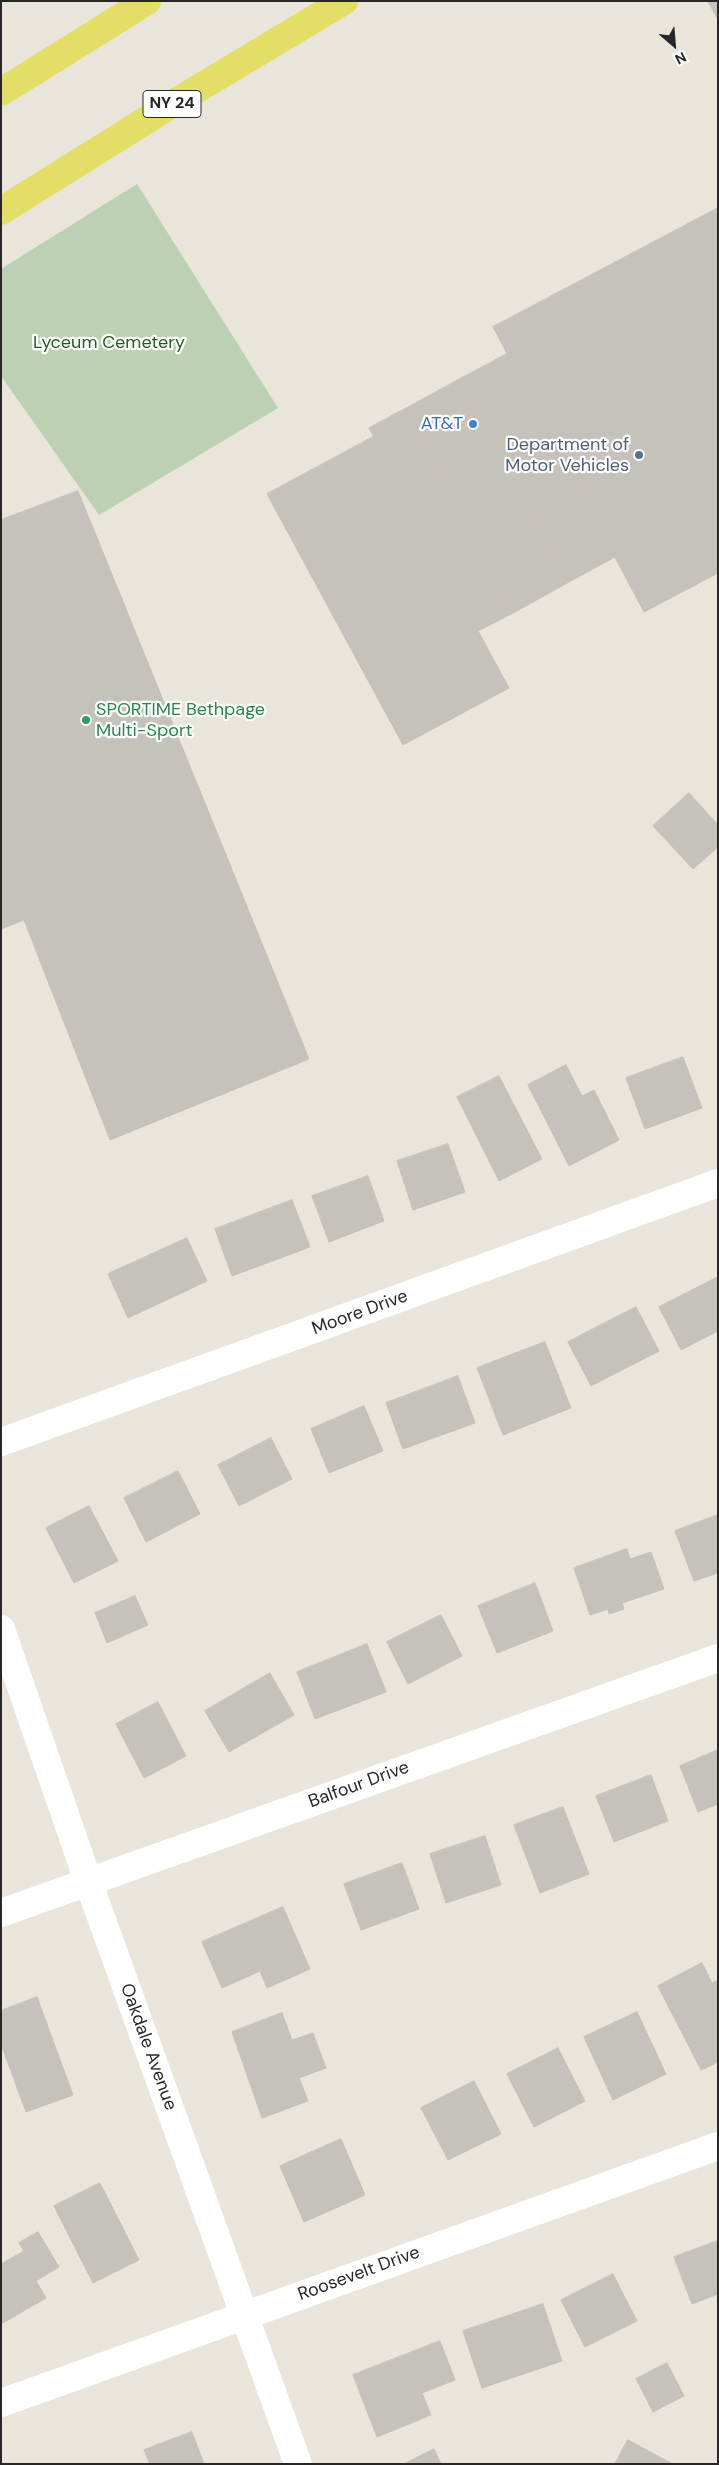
<!DOCTYPE html>
<style>
body{margin:0}
#map{position:relative;width:719px;height:2465px;overflow:hidden;background:#e9e5da;font-family:"DM Sans",sans-serif}
canvas{display:block}
.frame{position:absolute;inset:0;border:2px solid #272727;pointer-events:none}
.north{position:absolute;left:649px;top:20px;width:50px;height:50px;-webkit-text-stroke:4px #fff;paint-order:stroke;rotate:153deg;font-size:14px;font-weight:700;line-height:20px;text-align:center;color:#272727}
.north::after{content:'';display:block;margin:auto;width:18px;height:22px;background:#272727;clip-path:polygon(50% 0,100% 100%,50% 72%,0 100%)}
</style>
<div id="map">
<canvas width="719" height="2465"></canvas>
<div class="frame"></div>
<div class="north">N</div>
</div>
<script>
const context = document.querySelector('canvas').getContext('2d');
context.lineJoin = 'round';
function fill(path, color) { context.fillStyle = color; context.fill(path, 'evenodd'); }
function stroke(path, color, width, dash) { context.strokeStyle = color; context.lineWidth = width; context.lineCap = dash ? 'butt' : 'round'; context.setLineDash(dash || []); context.stroke(path); }
function label(font, color, halo, rows, align = 'center') {
  context.font = font + ' "DM Sans",sans-serif'; context.lineWidth = 4.5; context.setLineDash([]); context.textBaseline = 'middle'; context.strokeStyle = halo; context.fillStyle = color; for (const [text, x, y, turn = 0] of rows) {
    context.save(); context.translate(x, y); context.rotate((+turn || 0) * Math.PI / 180); context.textAlign = isNaN(turn) ? turn : align; if (halo) context.strokeText(text, 0, 0); context.fillText(text, 0, 0); context.restore();
  }
}
const cemetery = new Path2D(`
 M137,184L278,408L99,515L1,376V269Z`);
const building = new Path2D(`
 M708,1H718V19Z
 M718,208V573L644,612L493,327Z
 M507,354L615,557L569,582L460,379Z
 M460,379L569,582L515,612L405,409Z
 M405,409L515,612L478,631L369,428Z
 M373,437L509,688L403,745L267,494Z
 M78,491L309,1059L110,1140L24,920L1,929V520Z
 M689,793L718,825V847L693,869L653,826Z
 M683,1057L702,1108L645,1129L626,1078Z
 M566,1065L582,1096L594,1090L619,1140L569,1166L528,1085Z
 M499,1076L542,1159L499,1181L457,1097Z
 M448,1144L465,1192L413,1210L397,1161Z
 M368,1176L384,1221L329,1242L312,1196Z
 M292,1200L310,1247L232,1276L215,1229Z
 M187,1238L207,1281L128,1318L108,1274Z
 M718,1277V1331L681,1350L659,1307Z
 M636,1307L659,1351L591,1386L568,1342Z
 M545,1342L571,1408L503,1435L477,1368Z
 M458,1376L475,1423L403,1449L386,1403Z
 M364,1406L383,1451L329,1473L311,1429Z
 M271,1438L292,1479L239,1506L218,1465Z
 M178,1471L200,1514L146,1542L124,1498Z
 M89,1506L118,1561L74,1583L46,1528Z
 M718,1515V1573L694,1581L675,1531Z
 M627,1549L630,1559L651,1552L664,1589L622,1603L624,1609L609,1614L608,1609L590,1615L574,1568Z
 M535,1583L553,1631L497,1653L478,1606Z
 M135,1596L148,1625L107,1643L95,1613Z
 M441,1615L462,1656L408,1684L387,1642Z
 M367,1644L386,1692L315,1719L297,1672Z
 M270,1673L294,1715L229,1752L205,1711Z
 M158,1702L186,1756L144,1778L116,1724Z
 M718,1750V1804L698,1812L680,1766Z
 M651,1775L668,1821L614,1842L596,1796Z
 M563,1807L589,1874L540,1893L514,1825Z
 M485,1836L501,1885L446,1903L430,1854Z
 M402,1863L419,1909L361,1930L344,1884Z
 M283,1907L310,1969L267,1988L260,1971L222,1988L202,1942Z
 M702,1963L712,1983L718,1980V2062L701,2070L658,1986Z
 M37,1997L73,2095L26,2112L1,2044V2011Z
 M637,2012L666,2074L613,2100L584,2037Z
 M282,2013L292,2040L313,2033L326,2068L299,2078L308,2101L262,2118L232,2032Z
 M558,2048L585,2101L534,2127L507,2074Z
 M474,2081L501,2134L448,2160L421,2108Z
 M341,2139L365,2195L304,2222L280,2166Z
 M100,2183L139,2260L93,2283L54,2206Z
 M38,2232L59,2267L36,2281L46,2298L1,2324V2264L24,2251L19,2243Z
 M718,2241V2294L692,2304L674,2257Z
 M613,2274L637,2321L585,2347L561,2300Z
 M543,2304L562,2361L482,2388L463,2331Z
 M440,2341L455,2380L422,2393L431,2415L377,2437L353,2375Z
 M667,2363L684,2396L653,2412L636,2379Z
 M192,2432L204,2464H150L144,2450Z
 M628,2440L671,2463L615,2464Z
 M434,2449L441,2464H404Z`);
const street = new Path2D(`
 M1,1442L718,1183
 M1,1629L88,1881L298,2464
 M1,1913L718,1658
 M1,2403L718,2146`);
const primary = new Path2D(`
 M1,92L147,1
 M1,211L169,106L344,1`);
const markers = [
 [473,424,5,"#3f7fe0"],
 [639,455,5,"#5c6f8a"],
 [86,720,5,"#2e9e5b"]
];
const shields = [
 [172,104,58]
];
const shieldNames = [
 ["NY 24",172,104]
];
const parkNames = [
 ["Lyceum Cemetery",109,343]
];
const shopNames = [
 ["AT&T",463,424]
];
const serviceNames = [
 ["Department of",629,445],
 ["Motor Vehicles",629,466]
];
const leisureNames = [
 ["SPORTIME Bethpage",96,710],
 ["Multi-Sport",96,731]
];
const streetNames = [
 ["Moore Drive",360,1313,-20],
 ["Balfour Drive",359,1785,-20],
 ["Oakdale Avenue",148,2047,70],
 ["Roosevelt Drive",359,2274,-20]
];
fill(cemetery, '#bcd1b3');
fill(building, '#c4c2ba');
stroke(building, '#c4c1b4', 1);
stroke(street, '#fff', 28);
stroke(primary, '#e3de65', 28);
for (const [x, y, r, color] of markers) { const dot = new Path2D(); dot.arc(x, y, r, 0, 2 * Math.PI); context.fillStyle = color; context.fill(dot); stroke(dot, '#fff', 2); }
for (const [x, y, w] of shields) { const box = new Path2D(); box.roundRect(x - w / 2, y - 13.5, w, 27, 4); context.fillStyle = '#fff'; context.fill(box); stroke(box, '#272727', 1); }
label('bold 16px', '#272727', null, shieldNames);
label('18px', '#205c1f', '#fff', parkNames);
label('18px', '#366cbe', '#fff', shopNames, 'right');
label('18px', '#4e5e75', '#fff', serviceNames, 'right');
label('18px', '#27864d', '#fff', leisureNames, 'left');
label('18px', '#272727', '#fff', streetNames);
</script>
